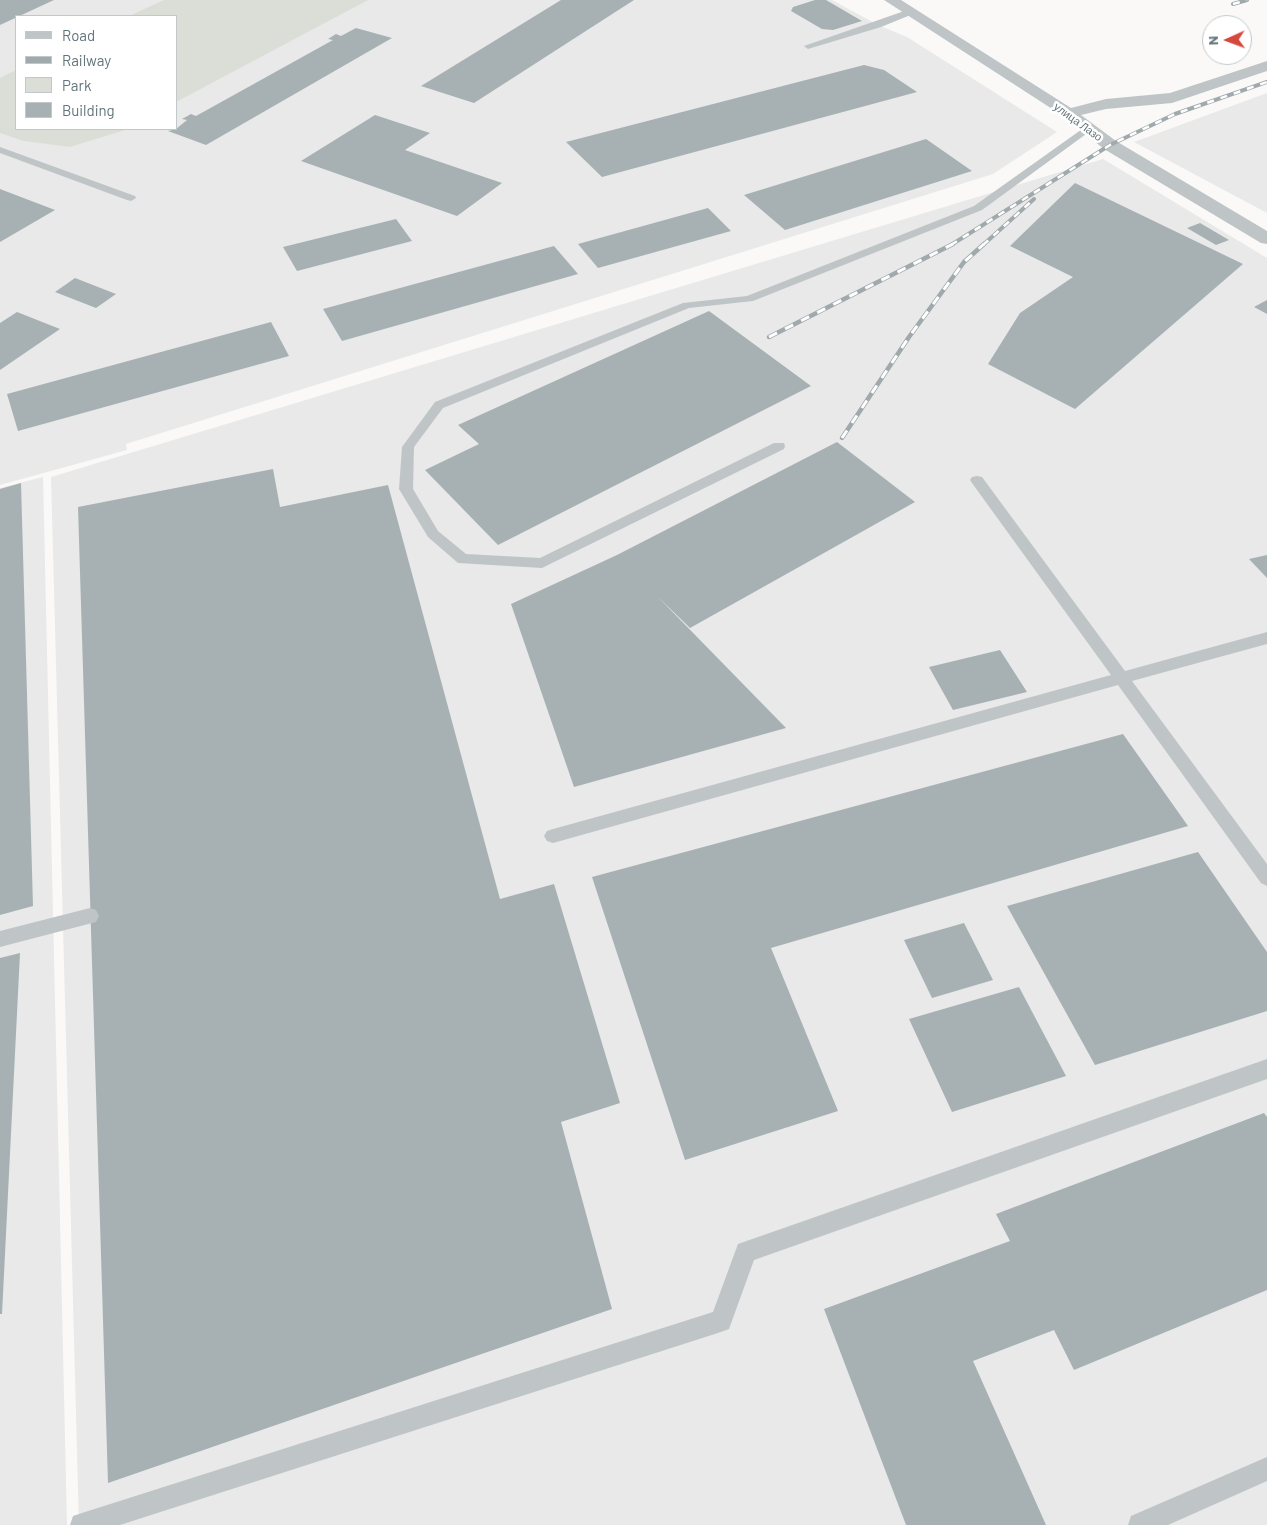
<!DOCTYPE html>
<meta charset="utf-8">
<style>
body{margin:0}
#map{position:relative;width:1267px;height:1525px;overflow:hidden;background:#faf9f8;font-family:Barlow,sans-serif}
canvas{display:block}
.legend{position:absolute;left:15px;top:15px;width:162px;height:115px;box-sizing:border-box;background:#fff;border:1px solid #c1c7ca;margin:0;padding:6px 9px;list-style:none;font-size:15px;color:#63747a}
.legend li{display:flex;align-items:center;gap:10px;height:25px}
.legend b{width:25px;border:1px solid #c1c7ca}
.north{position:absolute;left:1202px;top:15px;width:50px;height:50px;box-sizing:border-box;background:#fff;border:1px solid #c1c7ca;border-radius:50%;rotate:268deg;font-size:14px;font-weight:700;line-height:20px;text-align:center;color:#63747a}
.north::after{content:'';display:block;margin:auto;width:18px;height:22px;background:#d5483d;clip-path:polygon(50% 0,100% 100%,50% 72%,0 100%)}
</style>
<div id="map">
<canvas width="1267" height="1525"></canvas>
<ul class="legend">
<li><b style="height:6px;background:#bfc5c7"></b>Road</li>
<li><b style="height:6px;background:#a0a9ac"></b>Railway</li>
<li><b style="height:14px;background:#dbded7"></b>Park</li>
<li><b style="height:14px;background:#a7b1b4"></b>Building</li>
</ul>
<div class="north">N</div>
</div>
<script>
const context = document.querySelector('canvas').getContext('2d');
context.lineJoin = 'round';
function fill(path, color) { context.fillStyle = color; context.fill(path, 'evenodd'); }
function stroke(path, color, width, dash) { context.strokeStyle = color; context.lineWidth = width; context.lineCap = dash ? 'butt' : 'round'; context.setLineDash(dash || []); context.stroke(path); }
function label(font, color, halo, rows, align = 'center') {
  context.font = font + ' Barlow,sans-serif'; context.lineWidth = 5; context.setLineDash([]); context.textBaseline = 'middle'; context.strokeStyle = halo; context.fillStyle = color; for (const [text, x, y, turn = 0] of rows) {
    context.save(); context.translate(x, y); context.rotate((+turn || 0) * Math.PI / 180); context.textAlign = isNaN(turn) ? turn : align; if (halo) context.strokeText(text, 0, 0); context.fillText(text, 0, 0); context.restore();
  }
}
const built = new Path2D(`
 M0,0H832L878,25L907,37L1057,132L993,174L126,444L127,450L0,485ZM16,16H176V129H16Z
 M1267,93V213L1134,142Z
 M1103,159L1267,258V1525H79L51,477Z
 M43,477L67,1525H0V488Z`);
const green = new Path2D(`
 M164,0H368L176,102V16H129Z
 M16,70V129H128L70,147L24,141L0,133V78Z`);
const building = new Path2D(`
 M0,0H54L0,25Z
 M561,0H634L474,103L421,86Z
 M815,0H826L862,21L833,30L822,29L791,11L793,7Z
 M356,28L392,38L206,145L168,131L176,129L187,120L182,119L191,114L196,116L333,40L328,39L336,34L341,36Z
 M864,65L884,70L917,92L602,177L566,142Z
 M375,115L430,133L405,150L502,183L457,216L301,161Z
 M926,139L972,171L785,230L744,195Z
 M1075,183L1243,264L1075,409L988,364L1020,313L1073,277L1010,246Z
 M0,189L55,210L0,242Z
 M708,208L731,231L598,268L578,244Z
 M396,219L412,241L297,271L283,247Z
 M1200,223L1229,240L1216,245L1187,228Z
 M554,246L578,274L342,341L323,309Z
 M75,278L116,294L96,308L55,292Z
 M1267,300V314L1254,307Z
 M709,311L811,386L498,545L425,470L479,444L458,425Z
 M17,312L60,329L0,370V323Z
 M271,322L289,356L18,431L7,394Z
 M837,442L915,502L690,628L657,596L786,728L574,787L511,604L617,555Z
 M273,469L280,507L388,485L500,899L554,884L620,1103L561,1122L612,1309L108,1483L78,507Z
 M21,483L33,906L0,915V489Z
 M1267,555V578L1249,559Z
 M1000,650L1027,692L953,710L929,667Z
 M1123,734L1188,826L771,948L838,1111L685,1160L592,877Z
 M1198,852L1267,952V1011L1095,1065L1007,906Z
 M964,923L993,980L932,998L904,940Z
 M20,953L2,1314H0V958Z
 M1019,987L1066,1076L952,1112L909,1019Z
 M1264,1113L1267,1117V1290L1074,1370L1054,1330L973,1361L1046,1525H906L824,1309L1010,1241L996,1214Z`);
const service = new Path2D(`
 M910,9L914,12L913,14L881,27L808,49L804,46Z
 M1085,127L1093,129L982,210L753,301L689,308L443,408L414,447L413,489L438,531L466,554L540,558L774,443H784L785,446L784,449L542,568L458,563L428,537L399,489L402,447L435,402L683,303L747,296L974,206Z
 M0,147L135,196L136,198L131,201L127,200L0,153Z
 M977,476L982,477L1125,671L1267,632V644L1132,681L1267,864V886L1261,883L1118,685L553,843L547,841L544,836L547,831L553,829L1111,675L972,483L970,480L972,477Z
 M90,908L96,910L99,916L96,922L0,947V931Z
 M1267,1059V1079L754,1260L729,1329L721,1332L120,1525H70L73,1516L82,1513L713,1312L738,1244Z
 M1267,1457V1481L1168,1525H1128L1131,1516Z`);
const minor = new Path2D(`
 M884,0H901L1071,108L1106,99L1170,93L1267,61V71L1172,103L1106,109L1081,115L1116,141L1267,231V244L1261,243L1104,149L1063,116Z`);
const railFar1 = new Path2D(`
 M1233,4L1247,0
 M951,245L1110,145L1175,114L1267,82
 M983,245L1034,199`);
const rail = new Path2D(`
 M769,337L953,244
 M842,438L909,337L964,262L984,244`);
const farStreetnames = [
 ["улица Лазо",1078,122,36]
];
fill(built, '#e8e9e8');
fill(green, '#dbded7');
fill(building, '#a7b1b4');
fill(service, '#bfc5c7');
fill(minor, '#bfc5c7');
stroke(railFar1, '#a0a9ac', 4);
stroke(rail, '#a0a9ac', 4.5);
stroke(railFar1, '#fff', 2.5, [7]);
stroke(rail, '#fff', 3, [9]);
label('11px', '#63747a', '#fff', farStreetnames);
</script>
